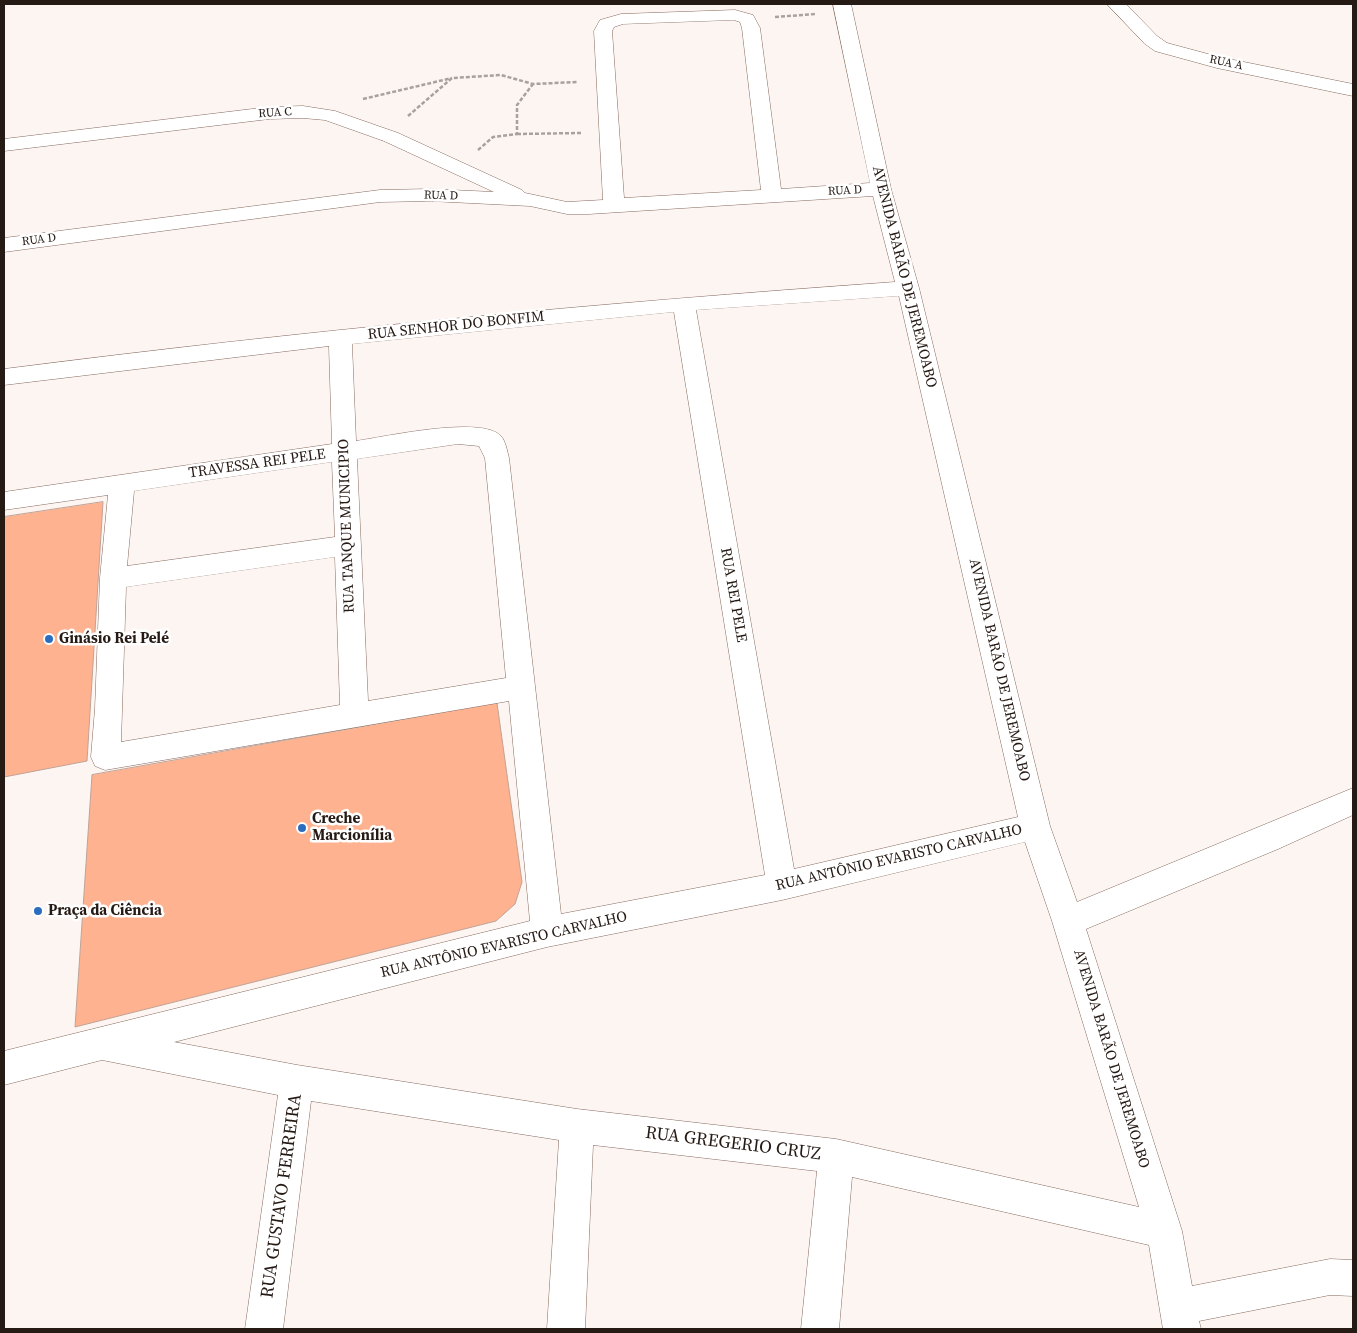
<!DOCTYPE html>
<meta charset="utf-8">
<style>
body{margin:0}
#map{position:relative;width:1357px;height:1333px;overflow:hidden;background:#fcf5f2;font-family:"Source Serif 4",serif}
canvas{display:block}
.frame{position:absolute;inset:0;border:5px solid #261a15;pointer-events:none}
</style>
<div id="map">
<canvas width="1357" height="1333"></canvas>
<div class="frame"></div>
</div>
<script>
const context = document.querySelector('canvas').getContext('2d');
context.lineJoin = 'round';
function fill(path, color) { context.fillStyle = color; context.fill(path, 'evenodd'); }
function stroke(path, color, width, dash) { context.strokeStyle = color; context.lineWidth = width; context.lineCap = dash ? 'butt' : 'round'; context.setLineDash(dash || []); context.stroke(path); }
function label(font, color, halo, rows, align = 'center') {
  context.font = font + ' "Source Serif 4",serif'; context.lineWidth = 5; context.setLineDash([]); context.textBaseline = 'middle'; context.strokeStyle = halo; context.fillStyle = color; for (const [text, x, y, turn = 0] of rows) {
    context.save(); context.translate(x, y); context.rotate((+turn || 0) * Math.PI / 180); context.textAlign = isNaN(turn) ? turn : align; if (halo) context.strokeText(text, 0, 0); context.fillText(text, 0, 0); context.restore();
  }
}
const building = new Path2D(`
 M103,502L87,761L4,777V517Z
 M497,703L522,882L515,904L496,921L75,1027L92,775Z`);
const path = new Path2D(`
 M775,17L816,14
 M363,99L452,78
 M408,116L452,78L501,75L533,84L578,82
 M517,134L581,133
 M478,150L493,137L517,134V105L533,84`);
const minor = new Path2D(`
 M833,4H851L891,189L919,288L1050,826L1077,902L1353,788V815L1278,849L1086,929L1182,1231L1192,1286L1330,1259L1353,1260V1296L1330,1295L1199,1321L1201,1329H1163L1149,1245L852,1177L839,1329H801L817,1171L593,1145L585,1329H547L559,1140L311,1101L283,1329H245L278,1095L102,1060L4,1085V1051L530,921L509,701L105,770L95,766L91,757L95,709L100,578L108,495L4,510V492L332,444L329,346L4,385V369C300,331 597,303 895,282L873,196L589,214H567L530,206L430,201L380,202L4,252V238L380,190L430,189L494,192L384,141L325,120L303,118L269,119L4,151V139L269,107L303,106L335,111L398,133L522,190L525,193L567,202L603,200L594,31L600,20L621,14L735,10L753,15L760,28L781,189L870,183ZM734,20L740,22L742,28L761,190L624,198L612,31L614,27L623,24ZM899,296L1018,817L794,869L696,310ZM674,312L765,875L561,914L509,458C507,451 506,442 501,436C482,415 384,437 356,441L352,344ZM458,444L479,446L485,458L506,678L368,701L357,459ZM332,462L335,537L127,566L134,491ZM335,557L340,705L121,742L126,587ZM1025,842L1052,921L1139,1207L836,1139L577,1109L297,1065L174,1042L547,947L782,900Z
 M1107,4H1126L1157,36L1167,43L1219,57L1353,84V96L1217,68L1155,51L1145,44Z`);
const markers = [
 [49,639,5,"#2a6cbe"],
 [302,828,5,"#2a6cbe"],
 [38,911,5,"#2a6cbe"]
];
const farStreetnames = [
 ["RUA A",1226,63,12],
 ["RUA C",275,113,-4],
 ["RUA D",845,191,-3],
 ["RUA D",441,196,2],
 ["RUA D",39,240,-7]
];
const streetNames = [
 ["AVENIDA BARÃO DE JEREMOABO",904,277,76],
 ["RUA SENHOR DO BONFIM",456,326,-6],
 ["TRAVESSA REI PELE",257,464,-8],
 ["RUA TANQUE MUNICIPIO",347,526,-92],
 ["RUA REI PELE",733,595,80],
 ["AVENIDA BARÃO DE JEREMOABO",999,670,77],
 ["RUA ANTÔNIO EVARISTO CARVALHO",899,858,-13],
 ["RUA ANTÔNIO EVARISTO CARVALHO",504,945,-13],
 ["AVENIDA BARÃO DE JEREMOABO",1111,1059,73]
];
const poiNames = [
 ["Ginásio Rei Pelé",59,639],
 ["Creche",312,819],
 ["Marcionília",312,836],
 ["Praça da Ciência",48,911]
];
const nearStreetnames = [
 ["RUA GREGERIO CRUZ",733,1144,7],
 ["RUA GUSTAVO FERREIRA",282,1196,-82]
];
fill(building, '#ffb28f');
stroke(building, '#c0a295', 1);
stroke(minor, '#866a5e', 1);
stroke(path, '#aaa19d', 2.5, [4, 2]);
fill(minor, '#fff');
for (const [x, y, r, color] of markers) { const dot = new Path2D(); dot.arc(x, y, r, 0, 2 * Math.PI); context.fillStyle = color; context.fill(dot); stroke(dot, '#fff', 2); }
label('12px', '#261a15', '#fff', farStreetnames);
label('15px', '#261a15', '#fff', streetNames);
label('bold 15px', '#261a15', '#fff', poiNames, 'left');
label('18px', '#261a15', '#fff', nearStreetnames);
</script>
